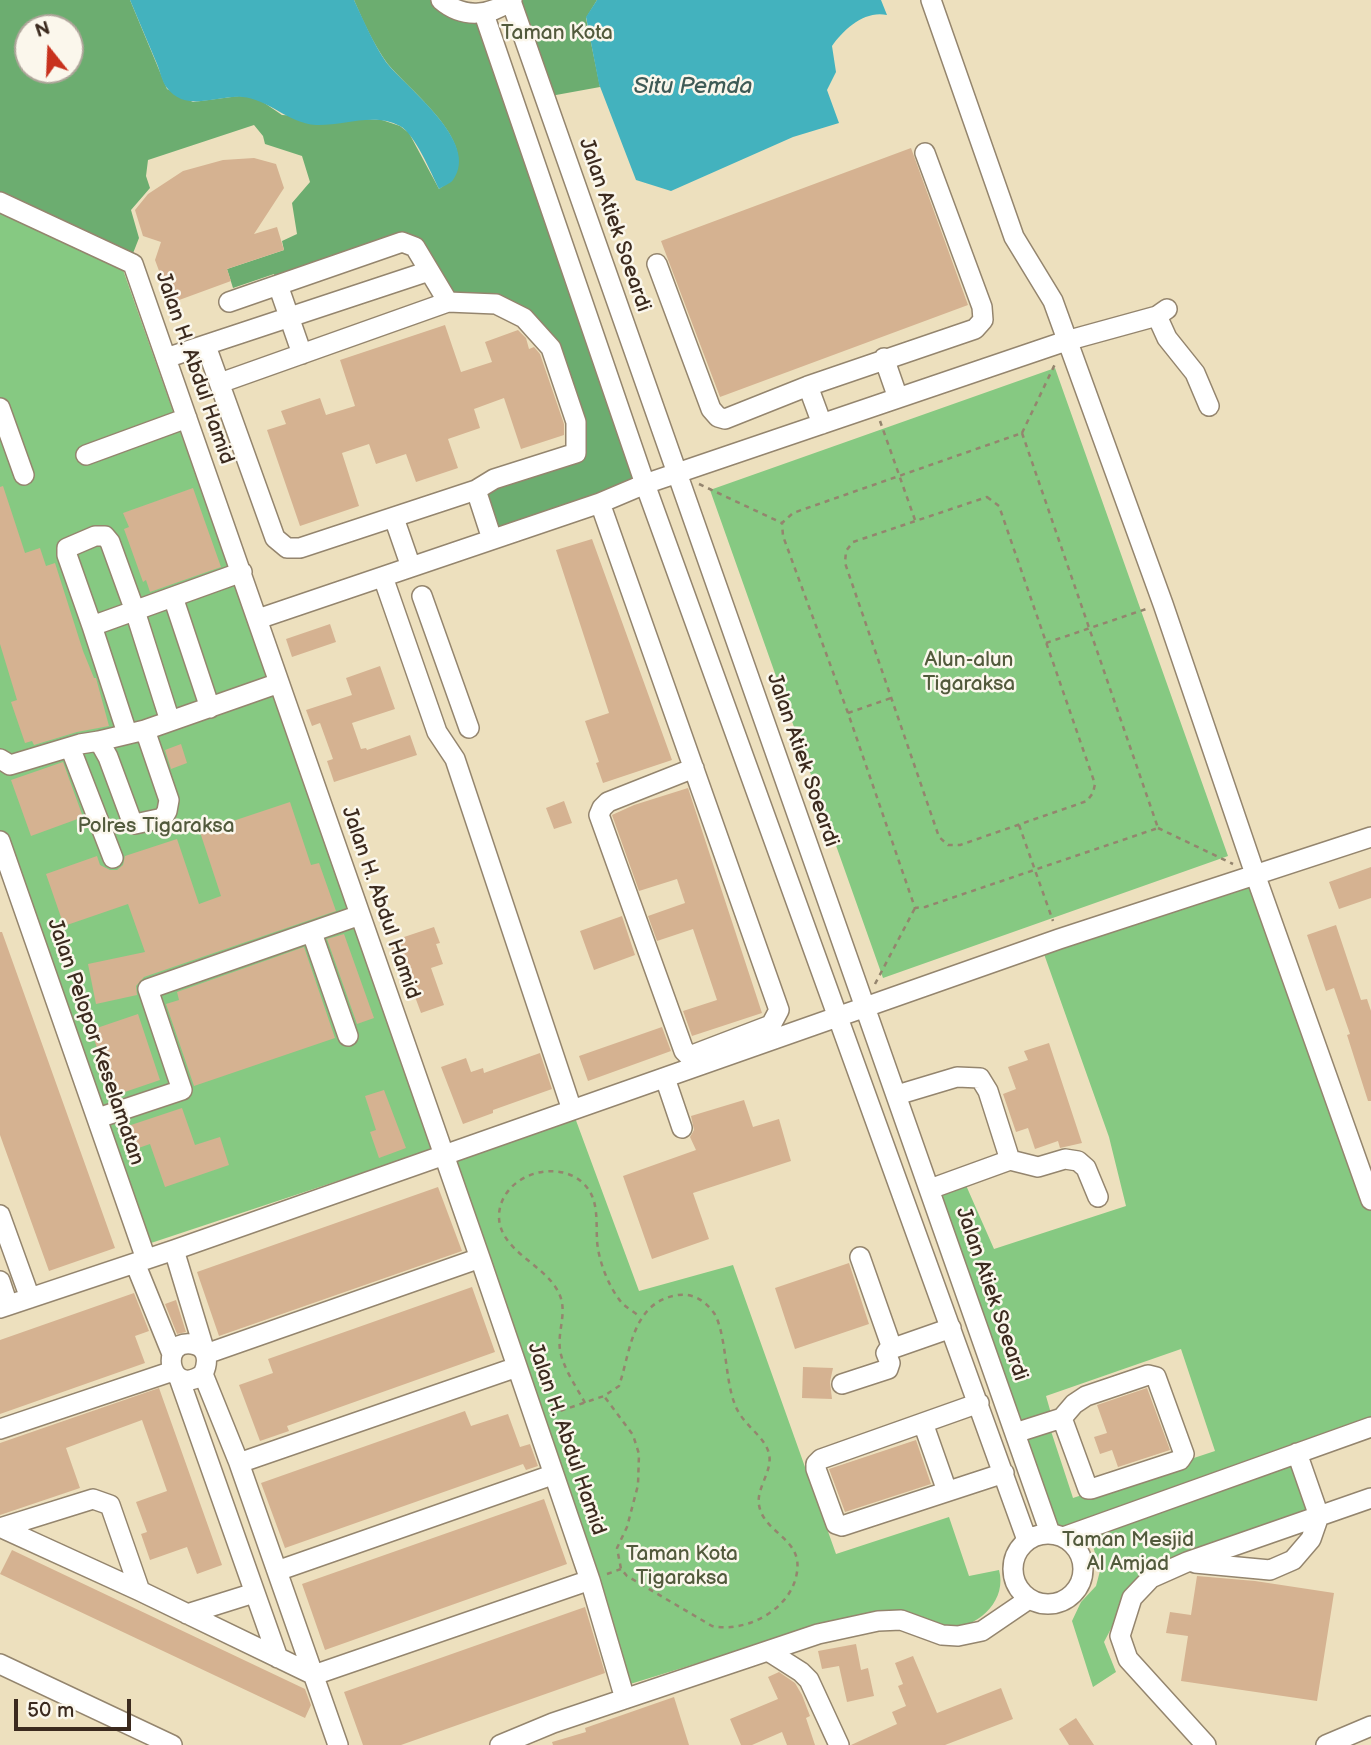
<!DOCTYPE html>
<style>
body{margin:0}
#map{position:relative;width:1371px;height:1745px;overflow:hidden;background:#ede0be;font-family:"Balsamiq Sans",sans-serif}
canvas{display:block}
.north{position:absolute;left:14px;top:14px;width:70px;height:70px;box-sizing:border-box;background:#fbf7ec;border:2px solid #aea59a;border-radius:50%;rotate:342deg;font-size:19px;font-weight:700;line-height:28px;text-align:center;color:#3b2a1e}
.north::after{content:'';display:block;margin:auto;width:24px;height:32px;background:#c8321e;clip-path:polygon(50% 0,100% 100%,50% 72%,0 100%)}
.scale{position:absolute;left:14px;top:1699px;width:117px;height:32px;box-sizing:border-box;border:4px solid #3b2a1e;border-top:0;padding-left:9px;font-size:21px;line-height:24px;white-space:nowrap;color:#3b2a1e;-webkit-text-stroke:5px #fbf7ec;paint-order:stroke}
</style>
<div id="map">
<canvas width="1371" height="1745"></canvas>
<div class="north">N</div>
<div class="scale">50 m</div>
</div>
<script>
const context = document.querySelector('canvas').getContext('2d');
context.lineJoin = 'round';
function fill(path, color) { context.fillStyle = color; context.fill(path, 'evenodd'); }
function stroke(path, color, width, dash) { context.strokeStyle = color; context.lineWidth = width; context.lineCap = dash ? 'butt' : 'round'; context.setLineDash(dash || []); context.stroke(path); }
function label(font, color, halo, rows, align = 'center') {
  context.font = font + ' "Balsamiq Sans",sans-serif'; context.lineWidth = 5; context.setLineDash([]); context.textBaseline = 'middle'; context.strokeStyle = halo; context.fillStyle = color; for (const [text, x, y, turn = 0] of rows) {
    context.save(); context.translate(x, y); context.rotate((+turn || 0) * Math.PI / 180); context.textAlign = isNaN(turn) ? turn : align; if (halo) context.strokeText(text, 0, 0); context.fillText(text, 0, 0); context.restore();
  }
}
const green = new Path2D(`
 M0,207L122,267L434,1149L148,1244L0,849Z
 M1055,368L1228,856L883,978L710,490Z
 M1252,884L1371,1209V1426L1066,1534L1052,1529L1017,1435L1049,1425L1073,1498L1215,1451L1181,1349L1046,1396L1052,1417L1015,1429L934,1193L965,1183L994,1249L1126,1206L1109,1137L1044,954Z
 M574,1115L639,1291L733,1265L836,1554L949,1517L969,1576L999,1570C1007,1599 981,1625 953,1628L815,1627L627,1685L446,1158Z
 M1295,1462L1314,1514L1147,1574L1125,1602L1104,1642L1116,1672L1093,1687L1072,1621L1081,1602L1096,1586L1100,1571L1093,1546L1099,1532Z`);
const forest = new Path2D(`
 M0,0H130L167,89L193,102L239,96L257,98L282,115L382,120L400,126L409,133L439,189C496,154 410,92 387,63C374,45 363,21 354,0H441L484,14L645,484L492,539L476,490L576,453L551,348L524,318L448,302L415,247L278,285L274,274L233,288L227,269L284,250L282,241L297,234L292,203L310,182L302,156L265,144L263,136L254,125L148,160L146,176L150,188L131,210L139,238L130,261L0,201ZM28,28H70V70H28Z
 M512,0H597L586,18L600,87L545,97Z`);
const water = new Path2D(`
 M130,0H354C364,21 373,43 386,62C406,88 481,142 453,180C450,184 443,186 439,189C431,173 415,134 400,126C374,112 343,126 316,125C287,123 269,99 242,97C218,95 186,113 167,88C162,82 160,71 157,64C148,43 139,21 130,0Z
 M597,0H881L887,15C865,10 844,29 832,46L836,72L827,90L839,123L793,137L671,191L636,180L599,84L586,17Z`);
const building = new Path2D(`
 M911,148L968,305L720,397L661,241Z
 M254,158L276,164L284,188L254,234L277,227L284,250L227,269L231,281L171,303L155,260L161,242L143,236L135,210L148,194L183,171L223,160Z
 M445,325L461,372L492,362L485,342L518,330L526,338L529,349L534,347L540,354L564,424V435L521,449L504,398L474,409L480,428L448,439L458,468L416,482L406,454L376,464L369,444L342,453L359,506L300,526L267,430L286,424L281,411L320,398L326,415L355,406L340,360Z
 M3,486L25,553L40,548L46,566L55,563L83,651L94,678H96L109,726L77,732L34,745L32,741L25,743L11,702L17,700L0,644V487Z
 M193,488L221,567L150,592L146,580L143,582L124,529L129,527L123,513Z
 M592,539L672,760L603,783L596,763L599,762L585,721L609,713L556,550Z
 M330,624L336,642L292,657L286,639Z
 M380,666L395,709L352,723L361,749L366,748L367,750L410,735L417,755L334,782L327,761L333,759L320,723L312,726L306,710L352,695L346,678Z
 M181,744L187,763L171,769L165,750Z
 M63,762L83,817L31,836L11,780Z
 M688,788L762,1013L692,1036L683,1011L717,1000L693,929L657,941L648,916L685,903L677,879L639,891L612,815L634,805Z
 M564,801L572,823L554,829L546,808Z
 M290,802L311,865L319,863L336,911L144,977L136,986L137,995L96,1004L88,964L145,952L128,904L64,926L46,874L97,856L100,865L110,870H117L123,865L125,856L177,839L199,904L221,896L200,832Z
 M1371,867V898L1339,909L1329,882Z
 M622,916L635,955L594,970L580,931Z
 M1336,925L1361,1000L1367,999L1371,1011V1101H1368L1347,1035L1350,1034L1334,988L1326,991L1307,935Z
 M434,927L440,943L436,944L443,964L431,968L444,1005L421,1013L414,994H411L405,977L403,978L389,942Z
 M0,932H2L115,1248L49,1271L0,1135Z
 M344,934L374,1018L357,1024L327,939Z
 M304,947L335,1038L194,1086L166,1004L179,1000L177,992Z
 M138,1014L160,1080L113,1096L91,1030Z
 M662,1027L671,1051L588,1081L579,1056Z
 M1049,1043L1082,1143L1060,1148L1058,1141L1035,1149L1028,1128L1016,1132L1003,1094L1016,1089L1008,1067L1028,1060L1024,1051Z
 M540,1053L552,1089L493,1110V1113L463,1124L441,1067L466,1058L471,1072L483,1068L484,1073Z
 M384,1090L406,1148L379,1158L370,1132L376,1130L365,1096Z
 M744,1100L753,1127L779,1119L791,1161L693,1193L709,1239L652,1259L623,1176L696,1150L690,1137L694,1130L691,1116Z
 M182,1108L195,1145L220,1137L229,1165L165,1187L150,1144L127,1152L119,1129Z
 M438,1187L462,1251L219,1336L197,1272Z
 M849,1263L869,1324L795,1349L775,1288Z
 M472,1287L495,1352L287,1426L289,1431L260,1441L239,1385L273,1373L268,1359Z
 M134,1293L149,1331L135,1336L145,1363L0,1414V1340Z
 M176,1300L186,1332L177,1334L165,1304Z
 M803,1367L833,1368L830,1382L832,1399L802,1398Z
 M159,1388L222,1565L197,1574L187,1547L150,1560L141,1534L147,1532L136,1502L167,1491L142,1420L66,1448L80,1488L0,1515V1443Z
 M1147,1388L1170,1450L1118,1467L1112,1450L1100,1454L1094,1437L1107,1433L1097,1405Z
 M465,1411L471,1426L508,1414L520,1447L530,1444L538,1466L526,1470L523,1464L285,1548L261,1483Z
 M916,1440L931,1484L845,1512L829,1469Z
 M544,1499L567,1564L325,1650L302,1584Z
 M12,1550L305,1689L311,1705L305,1718L0,1574Z
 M1197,1576L1255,1581L1334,1593L1317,1701L1181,1681L1188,1636L1166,1633L1170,1612L1191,1615Z
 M585,1607L605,1673L401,1745H363L344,1692Z
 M856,1644L861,1670L868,1668L874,1696L847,1702L839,1666L822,1669L818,1651Z
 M913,1656L937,1713L1001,1688L1013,1719L945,1745H851L897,1724L892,1712L906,1706L898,1686L903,1684L895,1663Z
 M779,1672L795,1683L802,1695L810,1716L806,1718L815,1745H787L782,1732L752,1745H741L730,1719L778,1699L768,1677Z
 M674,1697L689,1745H553L552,1742L586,1732L585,1728Z
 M1076,1718L1094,1745H1069L1059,1729Z`);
const path = new Path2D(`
 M880,421L915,520
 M1022,433L1158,828L925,907L915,908L848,713L783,536L782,523L793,513Z
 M1022,433L1055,364
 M699,484L782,523
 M987,497L999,506L1095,784L1093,793L1087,801L960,845H948L939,837L845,563L846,551L853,542Z
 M1046,643L1146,609
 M848,713L891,698
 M1019,825L1053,921
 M1158,828L1233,864
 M875,984L915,908
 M585,1403C576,1386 563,1368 560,1350C557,1328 570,1309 556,1288C541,1263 498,1249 499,1215C501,1175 557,1157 584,1184C599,1199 596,1221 597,1240C598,1260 609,1288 622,1303C627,1308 634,1312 639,1316
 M551,1414L604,1396L619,1386C631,1350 632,1302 678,1295C694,1293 705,1301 714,1313C726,1332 725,1378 734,1402C741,1425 765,1435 769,1454C773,1471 756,1488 759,1505C764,1535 806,1538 796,1577C788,1611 745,1633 712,1626L627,1576L621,1569L617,1548L627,1527L638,1485L639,1454L633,1435L604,1396
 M607,1574L621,1569`);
const minor = new Path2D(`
 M441,0C463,19 490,16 512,0
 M931,0L1014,237L1053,301L1163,604L1255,874L1371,1200
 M511,1L1050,1533
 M484,14L645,484L1027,1540
 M0,202L133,264L480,1258L590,1580L625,1699
 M657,264L711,409L718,417L725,419L808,386L975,329L983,320L982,307L925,153
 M278,285L302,354
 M229,302L402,242L415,247L448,302
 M1157,316L1167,338L1195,373L1209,406
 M206,346L275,538L287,548H300L476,490L492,539
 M166,358L429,271
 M884,358L898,398
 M220,383L448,302L496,304L524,318L551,348L576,422V453L494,479L476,490
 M808,386L822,424
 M0,408L24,475
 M86,455L187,418
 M600,503L779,1010L771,1025L695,1054L688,1055L684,1051L599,815L602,808L608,802L694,768
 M394,518L411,567
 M383,577L437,732L455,759L572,1110
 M422,596L469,728
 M173,597L210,708
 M258,619L600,503L645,484L1066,341L1157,316L1167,309
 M92,626L67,555V548L95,536H105L110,542L135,611L170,721
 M145,730L169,800L167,811L163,818L135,824L131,819L108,757L99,741L145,730L279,683
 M127,733L92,626L242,572
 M70,747L113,858
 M0,759L10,765L80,744L99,741
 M0,841L146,1259
 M312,933L348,1036
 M665,1078L682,1128
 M897,1095L957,1077L980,1078L988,1091L1010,1160L930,1189
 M98,1118L182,1090L148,989L360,915
 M1010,1160L1038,1167L1065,1159L1078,1161L1086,1168L1098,1197
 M0,1215L30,1298
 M174,1250L205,1352
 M860,1257L892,1348
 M135,1263L172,1354
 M0,1281L8,1305
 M0,1308L174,1250L1059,939L1371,837
 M206,1354L480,1258
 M203,1374C169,1399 158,1339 192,1344C208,1346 209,1362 203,1374L239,1463L338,1745
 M179,1378L278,1658
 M842,1384L888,1369L890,1363L886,1353L888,1350L951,1328
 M979,1403L821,1459L816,1464V1469L836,1524L842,1526L1004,1473
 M923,1423L947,1491
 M0,1429L173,1371
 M1015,1433L1062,1418L1074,1404L1086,1396L1148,1375L1156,1377L1184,1454L1180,1460L1091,1489H1088L1062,1418
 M239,1463L517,1367
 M0,1528L93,1499L110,1505L140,1591
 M2,1528L140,1591L314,1675L590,1580
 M1013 1569a35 35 0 1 1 70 0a35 35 0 1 1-70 0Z
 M1066,1536L1371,1427
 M1195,1563L1270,1570L1293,1560L1311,1539L1319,1516L1297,1453
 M277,1571L552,1475
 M187,1614L254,1593
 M768,1651L801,1672L809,1680L839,1745
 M0,1664L172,1745
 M500,1745L553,1723L818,1634L878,1621L901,1620L942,1635L958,1636L982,1631L1029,1599
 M1206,1745L1128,1659L1120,1636L1132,1598L1151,1578L1187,1562L1371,1498
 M1326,1745L1371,1726`);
const parkNames = [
 ["Taman Kota",557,34],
 ["Alun-alun",969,661],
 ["Tigaraksa",969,685],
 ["Polres Tigaraksa",156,827],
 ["Taman Mesjid",1128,1541],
 ["Al Amjad",1128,1565],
 ["Taman Kota",682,1555],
 ["Tigaraksa",682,1579]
];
const streetNames = [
 ["Jalan Atiek Soeardi",614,225,71],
 ["Jalan H. Abdul Hamid",194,368,71],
 ["Jalan Atiek Soeardi",802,760,71],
 ["Jalan H. Abdul Hamid",380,903,71],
 ["Jalan Pelopor Keselamatan",95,1042,71],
 ["Jalan Atiek Soeardi",991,1294,71],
 ["Jalan H. Abdul Hamid",566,1439,71]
];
const waterNames = [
 ["Situ Pemda",693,87]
];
fill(green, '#86c982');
fill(forest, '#6cad70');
fill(water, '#43b2be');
fill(building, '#d5b291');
stroke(minor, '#94856e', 22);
stroke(path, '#94856e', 2.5, [5, 5]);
stroke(minor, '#fff', 19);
label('21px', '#525a3c', '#fbf7ec', parkNames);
label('21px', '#3b2a1e', '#fbf7ec', streetNames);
label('italic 23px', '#3e5a56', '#fbf7ec', waterNames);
</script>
